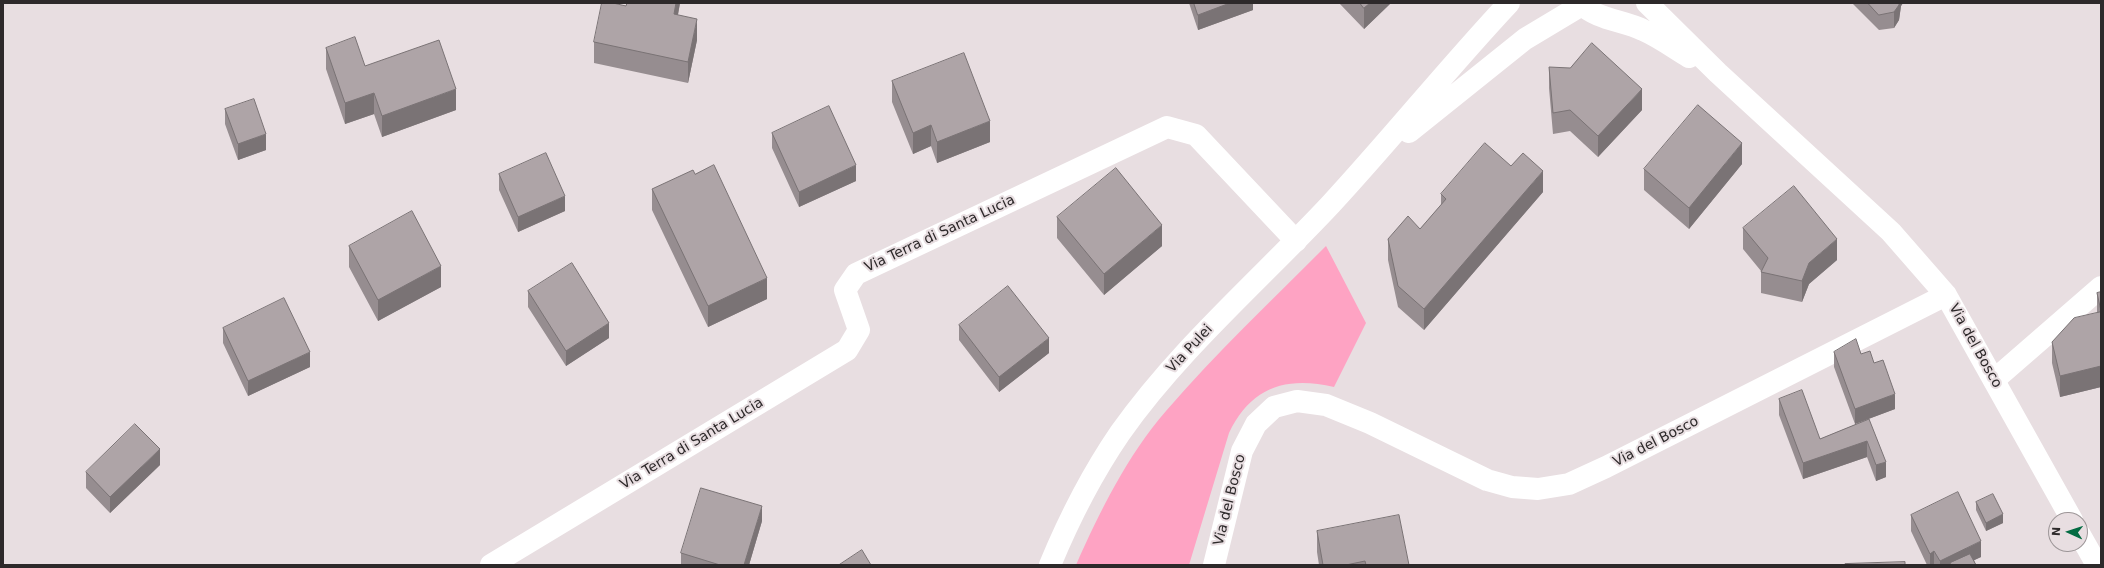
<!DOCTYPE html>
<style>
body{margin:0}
#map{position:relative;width:2104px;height:568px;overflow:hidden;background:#e8dee1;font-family:"DejaVu Sans",sans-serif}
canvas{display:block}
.frame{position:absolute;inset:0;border:4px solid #2d292a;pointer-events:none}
.north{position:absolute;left:2048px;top:512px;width:40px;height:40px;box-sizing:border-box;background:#e8dee1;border:1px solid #9d9698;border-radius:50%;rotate:273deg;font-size:11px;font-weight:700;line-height:16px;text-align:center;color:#2d292a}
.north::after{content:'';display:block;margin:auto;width:14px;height:18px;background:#036b42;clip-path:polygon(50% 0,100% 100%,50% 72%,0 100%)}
</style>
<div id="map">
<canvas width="2104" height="568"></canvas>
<div class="frame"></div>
<div class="north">N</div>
</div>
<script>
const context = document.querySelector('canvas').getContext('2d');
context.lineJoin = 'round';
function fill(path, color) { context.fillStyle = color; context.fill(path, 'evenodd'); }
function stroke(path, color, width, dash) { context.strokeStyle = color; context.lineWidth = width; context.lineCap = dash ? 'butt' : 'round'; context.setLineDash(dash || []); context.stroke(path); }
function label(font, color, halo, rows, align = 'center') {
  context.font = font + ' "DejaVu Sans",sans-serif'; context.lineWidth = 4; context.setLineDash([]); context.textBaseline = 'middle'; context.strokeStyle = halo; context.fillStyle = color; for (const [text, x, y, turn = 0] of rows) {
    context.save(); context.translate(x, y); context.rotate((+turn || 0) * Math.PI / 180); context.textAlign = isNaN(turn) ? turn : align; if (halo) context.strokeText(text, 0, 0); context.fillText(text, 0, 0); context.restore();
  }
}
const green = new Path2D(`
 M1326,246L1366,323L1334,387C1286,376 1251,387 1229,433L1189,565H1076C1100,511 1127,456 1166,411C1216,353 1272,300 1326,246Z`);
const street = new Path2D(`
 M1994,380L2101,287
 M491,565L847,350L859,330L845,290L856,274L1167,127L1196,135L1296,241`);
const secondary = new Path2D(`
 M1580,3C1597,20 1622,20 1643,30C1659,37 1674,48 1689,57
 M1647,3L1718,73L1891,232L1946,295L2072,520
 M1409,132L1525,39L1585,3
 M2080,535L2097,565
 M1050,565C1069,519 1092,474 1120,433C1180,348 1261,279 1331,204C1392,138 1448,68 1509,3
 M1214,565L1242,451L1256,424L1274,407L1297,401L1326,405L1370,423L1487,480L1512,487L1538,489L1569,484L1606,467L1946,295`);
const wall = new Path2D(`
 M680,3L678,15L697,40L688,83L594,63V42L626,6Z
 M1189,3H1253V10L1198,30Z
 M1339,3H1391L1364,29Z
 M1852,3H1903L1901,6L1899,20L1894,28L1879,30Z
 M326,48L365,66L456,110L382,137L374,114L345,124L326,69Z
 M1549,67L1642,110L1598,157L1570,131L1553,134L1549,88Z
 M892,81L990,142L937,163L931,146L913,154L892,102Z
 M225,109L266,150L238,160L225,124Z
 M772,133L856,181L799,207L772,148Z
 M1742,164L1689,229L1644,190V169Z
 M1511,166L1543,192L1424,330L1398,307L1388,260V239L1420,229L1441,205V194Z
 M499,174L565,211L518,232L499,190Z
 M652,189L767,299L708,327L652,210Z
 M1057,217L1162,246L1104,295L1057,238Z
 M1743,228L1837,260L1809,284L1802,302L1761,293V271L1743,249Z
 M349,246L441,287L378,321L349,267Z
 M528,291L609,338L566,366L528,307Z
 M2101,292V387L2060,397L2052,363V342L2097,313V293Z
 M959,325L1049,353L999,392L959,340Z
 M223,328L310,367L248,396L223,343Z
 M1834,352L1861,354L1874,363L1895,409L1855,424L1834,367Z
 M1779,399L1820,439L1869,419L1886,477L1876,481L1867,457L1803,479L1779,415Z
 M160,465L110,513L86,488V472Z
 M1976,502L2003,523L1986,531L1976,510Z
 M1911,515L1981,557L1974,560L1976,565H1927L1911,531Z
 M762,521L749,565H681V553Z
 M1317,531L1409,565H1319L1317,552Z`);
const shadedWall = new Path2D(`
 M676,3H680L674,35V14Z
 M1230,3H1253V10L1198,30V15Z
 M1370,3H1391L1364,29V8Z
 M1899,3H1903L1901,6L1899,20L1894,28V12Z
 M697,19V40L688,83V62Z
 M456,89V110L382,137V116Z
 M1642,89V110L1598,157V136Z
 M374,93V114L345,124V103Z
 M990,121V142L937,163V142Z
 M931,125V146L913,154V133Z
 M266,134V150L238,160V144Z
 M1742,143V164L1689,229V208Z
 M856,165V181L799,207V192Z
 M1543,171V192L1424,330V309Z
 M565,196V211L518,232V217Z
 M1162,225V246L1104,295V274Z
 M1837,239V260L1809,284L1802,302V281L1809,263Z
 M441,266V287L378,321V300Z
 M767,278V299L708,327V306Z
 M609,323V338L566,366V351Z
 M1049,338V353L999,392V377Z
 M310,352V367L248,396V381Z
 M2101,366V387L2060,397V376Z
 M1895,394V409L1855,424V409Z
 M1867,441V457L1803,479V463Z
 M160,449V465L110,513V497Z
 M1886,462V477L1876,481V465Z
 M762,506V521L749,565H744Z
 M2003,514V523L1986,531V523Z
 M1981,541V557L1964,565L1950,563V565H1940V561Z
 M1934,551V565H1930V554Z`);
const building = new Path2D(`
 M602,3H613L626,6L627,3H676L674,14L697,19L688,62L594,42Z
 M1194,3H1230L1198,15Z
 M1360,3H1370L1364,8Z
 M1868,3H1899V5L1894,12L1879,15Z
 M355,37L365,66L439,40L456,89L382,116L374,93L345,103L326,48Z
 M1592,43L1642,89L1598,136L1570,110L1553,113L1549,67L1570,68Z
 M964,53L990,121L937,142L931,125L913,133L892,81Z
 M254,99L266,134L238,144L225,109Z
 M1698,105L1742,143L1689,208L1644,169Z
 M829,106L856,165L799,192L772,133Z
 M1485,143L1511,166L1523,153L1543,171L1424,309L1398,286L1388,239L1408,216L1420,229L1446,199L1441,194Z
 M546,153L565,196L518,217L499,174Z
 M714,165L767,278L708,306L652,189L693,170L695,174Z
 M1116,168L1162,225L1104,274L1057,217Z
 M1794,186L1837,239L1809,263L1802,281L1761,272L1768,258L1743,228Z
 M412,211L441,266L378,300L349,246Z
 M572,263L609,323L566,351L528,291Z
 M1008,286L1049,338L999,377L959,325Z
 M2101,292V311L2097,293Z
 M284,298L310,352L248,381L223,328Z
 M2101,312V366L2060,376L2052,342L2074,318Z
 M1856,339L1861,354L1870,351L1874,363L1883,360L1895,394L1855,409L1834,352Z
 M1802,390L1820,439L1869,419L1886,462L1876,465L1867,441L1803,463L1779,399Z
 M135,424L160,449L110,497L86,472Z
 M701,488L762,506L744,565H720L681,553Z
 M1958,492L1981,541L1940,561L1934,551L1930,554L1911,515Z
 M1993,494L2003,514L1986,523L1976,502Z
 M1399,515L1409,565H1366L1365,561L1346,565H1323L1317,531Z
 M862,550L871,565H839Z
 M1970,554L1976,565H1951L1950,563Z
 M1905,562V565H1845V564Z`);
const streetNames = [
 ["Via Terra di Santa Lucia",940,234,-25],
 ["Via del Bosco",1975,346,61],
 ["Via Pulei",1190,349,-47],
 ["Via del Bosco",1656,442,-27],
 ["Via Terra di Santa Lucia",692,444,-31],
 ["Via del Bosco",1230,500,-76]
];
fill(green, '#fea3c3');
stroke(street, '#fff', 22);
stroke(secondary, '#fff', 22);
fill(wall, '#968d90');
fill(shadedWall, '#7a7375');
fill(building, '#aea4a7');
stroke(building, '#7a7375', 1);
label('14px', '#2d292a', '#e8dee1', streetNames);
</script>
